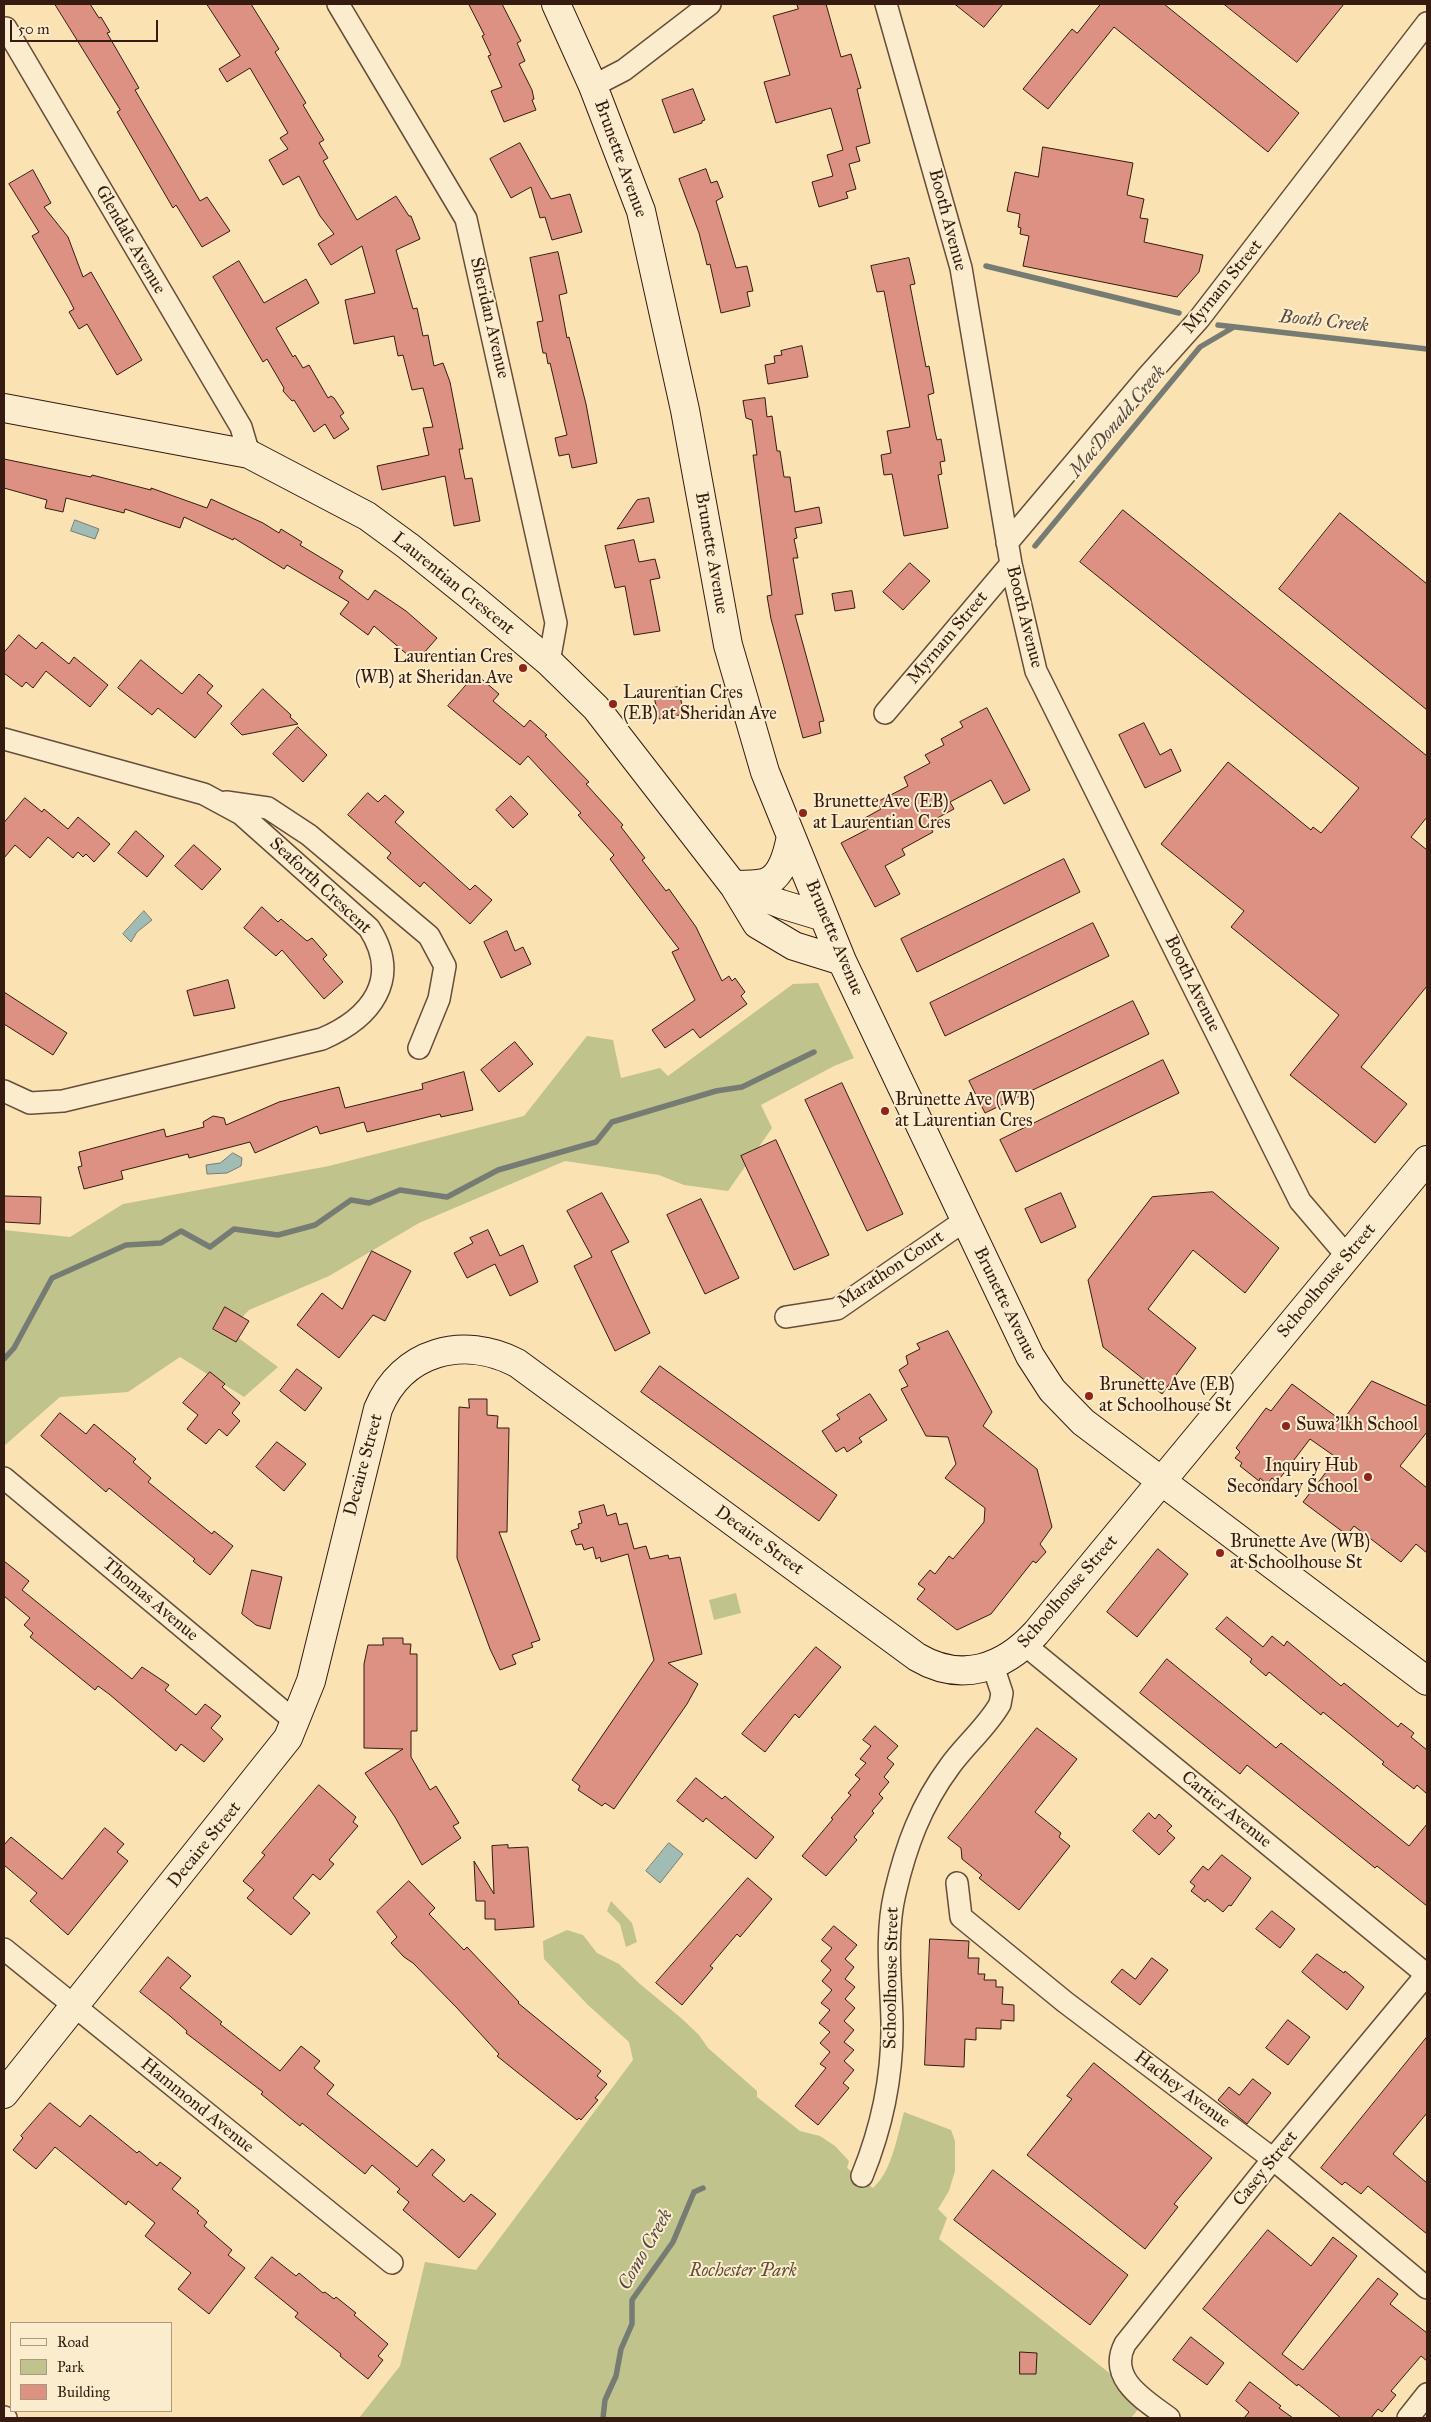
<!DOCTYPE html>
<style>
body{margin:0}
#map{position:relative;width:1431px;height:2422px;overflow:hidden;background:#fae2b3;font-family:"IM FELL Great Primer",serif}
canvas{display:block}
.frame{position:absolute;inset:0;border:5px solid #351b10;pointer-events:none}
.legend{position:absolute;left:10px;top:2322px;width:162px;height:90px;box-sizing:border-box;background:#fcecce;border:1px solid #ac9882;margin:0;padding:6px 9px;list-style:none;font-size:15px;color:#351b10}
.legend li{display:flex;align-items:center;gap:10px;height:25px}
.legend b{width:25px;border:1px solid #ac9882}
.scale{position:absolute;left:10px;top:20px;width:148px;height:22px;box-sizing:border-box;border:2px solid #351b10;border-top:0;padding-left:6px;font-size:15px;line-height:18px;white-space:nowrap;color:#351b10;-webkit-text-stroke:4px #fcecce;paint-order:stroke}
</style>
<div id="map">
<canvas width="1431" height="2422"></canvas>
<div class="frame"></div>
<ul class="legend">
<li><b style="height:6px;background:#fcecce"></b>Road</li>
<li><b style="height:14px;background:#c0c38b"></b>Park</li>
<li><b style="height:14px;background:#dd9182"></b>Building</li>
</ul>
<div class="scale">50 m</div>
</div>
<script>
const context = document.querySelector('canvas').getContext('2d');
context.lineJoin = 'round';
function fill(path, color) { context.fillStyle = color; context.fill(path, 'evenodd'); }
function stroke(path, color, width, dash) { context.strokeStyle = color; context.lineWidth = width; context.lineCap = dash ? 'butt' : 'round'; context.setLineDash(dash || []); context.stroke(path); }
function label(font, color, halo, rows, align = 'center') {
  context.font = font + ' "IM FELL Great Primer",serif'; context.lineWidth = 4; context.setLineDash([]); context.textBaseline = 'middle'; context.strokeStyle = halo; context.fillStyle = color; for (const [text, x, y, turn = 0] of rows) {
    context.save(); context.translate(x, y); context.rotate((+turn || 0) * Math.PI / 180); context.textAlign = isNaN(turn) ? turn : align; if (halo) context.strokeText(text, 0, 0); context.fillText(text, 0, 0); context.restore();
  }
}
const green = new Path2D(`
 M818,983L854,1058L834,1066L761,1105L772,1128L728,1191L684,1185L659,1175L565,1161L419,1223L329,1276L249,1310L229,1331L278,1367L244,1397L180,1357L128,1392L60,1397L4,1446V1230L70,1237L123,1204L329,1166L524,1116L587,1036L613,1040L621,1078L660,1068L668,1076L793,984Z
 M736,1593L741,1613L714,1620L709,1600Z
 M611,1901L632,1923L637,1942L626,1947L620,1924L607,1911Z
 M567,1930L583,1935L597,1953L619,1964L640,1984L681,2018L699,2035L708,2048L757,2091V2097L800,2131L820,2136L835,2146L849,2161L847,2168L873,2188C892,2171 897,2137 904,2112L951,2130L955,2141V2171L949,2191L938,2209L947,2218L939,2239L1145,2401L1131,2418H359L400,2366L425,2262L476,2270L633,2060L629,2042L588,2005L544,1959L543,1941Z`);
const water = new Path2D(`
 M75,520L99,529L95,539L71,531Z
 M144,911L152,920L137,932L131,942L123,934Z
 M233,1153L242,1158L241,1166L227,1173L207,1174L206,1165L220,1163Z
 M669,1843L683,1854L660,1883L646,1871Z`);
const stream = new Path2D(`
 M986,266L1179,313
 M1218,325L1427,349
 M1035,546L1200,347L1234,327
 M4,1359L14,1348L52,1278L126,1245L161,1243L181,1231L210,1247L234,1229L278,1235L315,1225L351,1200L369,1203L400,1190L447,1197L498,1170L596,1142L612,1122L716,1091L742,1087L814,1052
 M603,2418L605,2400L616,2376L621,2349L632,2324V2300L673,2242L694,2192L703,2188`);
const building = new Path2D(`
 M55,4H90L99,18L101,17L110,32L107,33L139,88L135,90L200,201L207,197L230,231L202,247L176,205L173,208L117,112L120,110Z
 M207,4H251L279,49L275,52L306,103L303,105L324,140L319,143L328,158L323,161L357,220L396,196L409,216H411L420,239L396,250L413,309L417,308L423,336L428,335L434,366L443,363L450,382L463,449H459L465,479L472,478L480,521L454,526L445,476L382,490L377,466L429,455L423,428L433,427L423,388L412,390L403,355L398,356L394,336L354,344L345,300L375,293L362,246L331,265L318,244L334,234L320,216L299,176L283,185L269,160L288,149L280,138L288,133L250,68L227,82L219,69L240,56Z
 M469,4H502L521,41L517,43L525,61L519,64L532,90L534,99L532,100L536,110L504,122L491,91L502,87L488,56L491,55L482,36L484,35Z
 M797,4H826L841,57L851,54L861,88L857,89L870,143L856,147L860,161L849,164L856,189L846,192L848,198L819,207L812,182L833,176L827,155L843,150L831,108L776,123L764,82L790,75L773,16L798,9Z
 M955,4H1003L984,27Z
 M1101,4H1164L1299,113L1268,152L1114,27L1048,109L1023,89L1072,29L1077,33Z
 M1224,4H1344L1297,62Z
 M693,89L705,120L702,121V123L674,133L662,100Z
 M520,143L551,199L570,194L582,232L552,240L545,217L540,218L531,187L511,198L490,159Z
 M1043,147L1133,163L1127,195L1144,199L1140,218L1148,219L1144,242L1203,255L1199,272L1177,297L1023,266L1029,236L1020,234L1021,228L1018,227L1020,214L1007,211L1015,172L1038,177Z
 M706,169L711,183L717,181L723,197L716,201L736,268L747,266L753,291L747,292L750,306L721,313L710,264L707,265L699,233L679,179Z
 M33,170L51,203L44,207L68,237L83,277L91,272L142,360L117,375L87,324L79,329L69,312L74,309L69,299L32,236L39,232L9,184Z
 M558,252L567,293L559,295L567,338L569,337L586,404L597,463L572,468L569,454L559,456L555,438L567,435L550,363L548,364L546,353H543L537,322L543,321L530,258Z
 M909,258L915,284L910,285L926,367L929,366L934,393L928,395L935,432L937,440L941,439L945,461L940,462L942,474L938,475L948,528L904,536L892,474L884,475L881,455L891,453L887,431L910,427L884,291L877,292L871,266Z
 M239,261L264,303L306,279L319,303L276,328L293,357L295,355L303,368L309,365L328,398L331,396L334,398L344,413L340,416L349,429L334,439L325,424L314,432L294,400L292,401L283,391L284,388L267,359L263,362L213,277Z
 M802,346L808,377L768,384L765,365L775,363L774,356L782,355L781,351Z
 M765,398L767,417L772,416L777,451H780L784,477H790L795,512L819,507L822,523L795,528L797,538L794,539L798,558H793L803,614L795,615L824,721L819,722L821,733L803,738L771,619L767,596L772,595L753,455H757L752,420L746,418L743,401Z
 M4,459L91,477L92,475L151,490V488L207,508L211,499L263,523L279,533L281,529L302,542L300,545L343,571L339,578L368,600L375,590L406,611L437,638L416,662L374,626L368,635L340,614L349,602L287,565L284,569L234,538L233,540L184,517L180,528L125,509L124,513L66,498L63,512L45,508L47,500L4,488Z
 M649,498L654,522L617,529L637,500Z
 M1123,510L1427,756V817L1411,837L1427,850V986L1361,1067L1407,1104L1375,1143L1290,1075L1339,1015L1231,927L1244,911L1161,844L1228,762L1311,830L1313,827L1321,833L1359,788L1080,562Z
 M1340,513L1427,584V710L1279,589Z
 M634,540L639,562L655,559L660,578L650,580L660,631L634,635L625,586L615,588L605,546Z
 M910,563L930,581L903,610L883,592Z
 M852,591L855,608L835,611L832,594Z
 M19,635L36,649L42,642L69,664L74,657L108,685L90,707L46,671L33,688L26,682L22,687L4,673V653Z
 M141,660L182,694L199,674L213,686L207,693L222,706L195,738L158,708L152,715L118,688Z
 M476,674L499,694L493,701L524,727L530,720L547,735L545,736L589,782L586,784L623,825L621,827L645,858L642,860L666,891L669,889L696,927L722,981L729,976L732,981L735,978L745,992L741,996L747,1004L700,1038L693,1029L665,1048L652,1030L695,1000L672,952L679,949L610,859L614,855L578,815L581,813L528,756L520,765L448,706Z
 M678,687L684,714L659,719L653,692Z
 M263,689L291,715L290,717L298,724L242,735L231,724Z
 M987,708L1030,790L1004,804L991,780L950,802L954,809L928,823L933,832L902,849L905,855L885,866L900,894L875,907L841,843L868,829L863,819L881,809L877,802L908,786L904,777L930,763L925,755L944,745L941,739L963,727L960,722Z
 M1144,723L1160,755L1171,749L1181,771L1145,788L1119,735Z
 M298,727L327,755L303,782L273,754Z
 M368,793L378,802L385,795L404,812L395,822L470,890L475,885L492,900L470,924L424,882L420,887L387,858L391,853L348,815Z
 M511,796L528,814L513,828L496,810Z
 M25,798L42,812L44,809L68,829L78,817L110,844L94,862L86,854L83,857L78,852L73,858L48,837L30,858L15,845L4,858V823Z
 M136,831L164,856L147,877L118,853Z
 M194,845L221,869L202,890L175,866Z
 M1064,859L1080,892L917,972L901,939Z
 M262,907L278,922L281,919L307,941L312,938L327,955L323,959L343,982L324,999L282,950L276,956L244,928Z
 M1093,923L1109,956L945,1036L930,1003Z
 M507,931L515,951L523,947L531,964L501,978L484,942Z
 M228,980L235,1008L194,1016L187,991Z
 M4,992L67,1033L53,1055L4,1024Z
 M1133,1001L1149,1034L985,1113L969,1081Z
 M515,1042L533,1064L499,1092L481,1070Z
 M1163,1060L1179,1093L1016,1172L1000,1140Z
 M464,1072L473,1110L441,1117L440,1114L367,1132L364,1122L320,1134L317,1126L255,1153L250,1142L189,1158L188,1154L121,1171L123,1179L84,1189L78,1167L82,1166L79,1152L164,1129L166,1137L204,1127L203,1122L213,1116L224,1118L226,1125L279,1102L339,1087L345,1108L423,1089L422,1084Z
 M842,1083L903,1214L867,1231L805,1100Z
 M776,1140L829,1255L794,1270L741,1156Z
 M1213,1192L1279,1248L1245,1293L1193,1250L1148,1309L1196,1348L1162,1394L1103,1347L1088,1280L1152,1197Z
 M602,1193L629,1242L611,1251L650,1333L615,1351L574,1266L592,1257L567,1211Z
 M1061,1193L1076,1227L1041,1243L1025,1209Z
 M4,1196L41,1197L40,1224L4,1222Z
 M701,1199L739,1278L705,1294L667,1215Z
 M488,1230L500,1256L523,1245L538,1282L510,1296L495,1264L467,1278L454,1253L473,1243L470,1238Z
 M372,1251L411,1271L385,1321L373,1315L339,1358L297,1325L322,1293L342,1309Z
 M225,1307L249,1321L236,1342L213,1329Z
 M948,1331L992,1412L983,1426L1037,1469L1052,1527L1040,1544L1046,1552L1036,1563L1033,1561L991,1614L957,1630L917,1599L925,1589L918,1584L930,1570L935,1574L949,1556L953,1559L984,1522L985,1508L945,1478L956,1464L948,1437L926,1436L901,1389L908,1386L899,1370L908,1364L906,1356L920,1349L917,1344Z
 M660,1366L837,1495L819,1521L641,1392Z
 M297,1369L322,1388L305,1411L280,1391Z
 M210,1372L225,1384L222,1387L240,1403L232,1413L240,1421L227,1436L219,1429L206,1444L187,1429L198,1415L183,1403Z
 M1372,1381L1427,1406V1432L1400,1466L1427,1488V1553L1416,1544L1401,1562L1354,1526L1347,1535L1303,1502L1337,1458L1310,1439L1277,1482L1272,1478L1267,1484L1260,1478L1259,1481L1240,1466L1242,1463L1235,1458L1240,1452L1236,1448L1266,1408L1271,1411L1292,1384L1342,1421Z
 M870,1394L887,1420L859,1438L862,1442L847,1452L844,1447L836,1452L822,1431L840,1419L837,1415Z
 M469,1399H487V1415L498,1416L497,1428H509L507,1532H499L540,1640L531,1643L533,1647L512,1655L516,1664L500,1670L490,1649L457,1558L459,1407L469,1408Z
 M60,1413L86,1434L94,1424L136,1459L133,1462L151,1478L148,1482L212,1534L214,1531L233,1546L210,1575L193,1561L195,1559L109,1488L106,1492L41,1436Z
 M277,1442L306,1464L284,1491L256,1467Z
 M604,1505L607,1516L616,1513L619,1525L627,1523L634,1549L646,1546L650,1559L668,1555L669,1559L680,1557L702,1654L668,1663L698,1684L687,1704L614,1809L605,1803L602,1806L578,1790L580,1786L572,1780L654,1660L628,1554L601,1562L600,1557L596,1559L593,1547L584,1550L582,1544L576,1545L571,1531L579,1528L578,1524L582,1523L579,1512Z
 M1158,1549L1188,1574L1137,1637L1107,1612Z
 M4,1561L29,1581L22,1590L132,1679L142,1667L169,1685L165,1690L196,1715L205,1704L221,1716L211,1728L223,1739L204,1762L181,1744L176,1751L109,1694L98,1686L95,1690L30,1637L33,1633L24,1625L30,1618L4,1596Z
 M252,1570L282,1577L270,1629L256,1625L242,1614Z
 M1227,1617L1263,1647L1272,1636L1284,1646L1287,1641L1341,1686L1344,1683L1398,1727L1401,1723L1414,1733L1411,1737L1427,1750V1794L1417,1785L1414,1789L1382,1764L1384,1762L1323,1712L1321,1715L1269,1672L1266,1676L1250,1662L1252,1659L1216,1629Z
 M383,1638H403V1644H411L410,1654H417V1731H411V1757L430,1790L436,1786L459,1823L453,1826L461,1838L422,1865L395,1817L365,1773L403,1749L364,1748V1664L368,1645H383Z
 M816,1647L841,1667L799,1718L795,1714L765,1752L742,1734Z
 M1167,1659L1276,1748L1281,1743L1409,1846L1427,1824V1906L1377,1866L1375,1868L1247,1765L1240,1774L1140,1693Z
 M875,1726L898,1746L887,1758L894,1764L884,1777L889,1782L879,1794L883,1798L872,1811L874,1813L854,1837L857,1840L826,1876L802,1856L833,1819L831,1818L851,1795L848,1793L860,1779L855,1775L866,1763L860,1759L871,1746L863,1740Z
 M1037,1728L1077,1759L1035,1812L1061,1833L1059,1837L1070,1846L1019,1910L979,1878L982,1875L962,1859L961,1848L948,1838Z
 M696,1778L722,1799L725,1796L774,1837L756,1859L706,1818L703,1822L677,1801Z
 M319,1785L356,1817L353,1822L358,1826L329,1860L334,1864L320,1880L313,1874L293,1898L310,1913L291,1935L247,1898L254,1890L243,1881L265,1855L262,1853Z
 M1149,1813L1155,1819L1159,1814L1172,1826L1167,1831L1175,1838L1159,1855L1133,1831Z
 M105,1828L124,1844L117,1852L128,1861L68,1935L30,1901L37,1893L4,1865V1845L11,1837L62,1879Z
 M508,1845V1848L528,1847L534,1927L495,1930V1919H485V1901H476L474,1861L494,1894L492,1846Z
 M1222,1855L1251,1878L1231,1906L1229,1905L1223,1912L1207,1899L1205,1902L1191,1891L1195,1886L1190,1882L1203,1866L1208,1870Z
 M748,1878L772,1899L740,1937L737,1934L710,1966L713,1968L682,2005L656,1983Z
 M409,1881L435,1908L429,1914L464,1950L467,1947L519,2002L518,2003L601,2071L597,2076L607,2084L595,2098L598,2100L581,2120L579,2118L577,2120L497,2056L499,2054L457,2008L413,1963L404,1957L391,1943L397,1937L377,1912Z
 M1272,1911L1295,1929L1280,1948L1256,1929Z
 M834,1926L857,1945L845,1959L854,1967L845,1979L855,1987L845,1999L855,2008L844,2021L854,2030L844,2042L854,2050L844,2061L854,2070L843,2083L849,2088L818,2125L795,2106L826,2068L820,2064L830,2052L820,2043L830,2032L819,2023L830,2010L821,2003L832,1990L822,1981L831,1970L821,1961L832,1948L822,1940Z
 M930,1939L969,1941L968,1958H979L978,1974H985L984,1980H996V1987H1003L1002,2004L1014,2005V2021L1001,2020V2029L976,2028V2040L965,2039L964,2067L925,2065Z
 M1317,1954L1344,1973L1345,1971L1364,1987L1347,2010L1302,1972Z
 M168,1957L191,1976L180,1988L222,2022L220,2024L280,2071L301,2046L320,2061L314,2068L334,2085L327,2094L417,2167L432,2149L445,2160L432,2175L464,2202L471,2194L496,2214L459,2258L403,2210L409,2202L397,2192L400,2189L372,2165L365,2174L302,2123L300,2126L261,2094L263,2092L186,2033L187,2031L170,2016L140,1992Z
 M1152,1958L1168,1970L1140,2005L1111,1982L1122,1969L1135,1979Z
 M1288,2020L1310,2037L1288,2065L1266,2048Z
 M1427,2037V2113L1393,2154L1427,2183V2234L1368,2186L1361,2194L1345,2182L1342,2185L1321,2168Z
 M1094,2063L1212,2158L1174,2204L1178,2207L1145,2249L1027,2155L1072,2099L1067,2096Z
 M1253,2079L1271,2093L1247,2124L1218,2100L1229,2087L1239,2095Z
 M50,2103L80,2127L90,2115L137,2153L139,2151L157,2166L160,2162L181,2178L172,2189L199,2211L197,2213L207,2222L204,2226L232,2250L228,2255L245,2268L209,2314L178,2289L191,2273L145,2236L155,2223L128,2201L126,2205L55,2147L36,2169L13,2150L23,2138L21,2136Z
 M993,2170L1128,2275L1090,2325L954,2220Z
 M1268,2230L1311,2266L1333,2237L1357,2256L1282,2354L1303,2370L1378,2278L1398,2294L1390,2304L1427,2333V2361L1421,2356L1391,2391L1396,2395L1382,2412L1378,2409L1371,2418H1341L1298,2384L1297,2386L1203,2309Z
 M272,2257L296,2276L299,2273L323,2293L325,2292L334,2299L336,2297L356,2313L354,2315L388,2344L378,2356L383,2360L368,2379L340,2356L341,2354L295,2317L298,2313L255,2278Z
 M1191,2337L1224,2363L1207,2385L1173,2360Z
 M1020,2352L1037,2353L1036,2374H1020Z
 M1250,2382L1281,2406L1279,2408L1293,2418H1244L1249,2412L1236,2401Z`);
const street = new Path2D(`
 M338,4L466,219L556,623L549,662
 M886,4L961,268L1011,564L1036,671L1300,1201L1347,1256
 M4,31L6,28L241,427L249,454
 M593,86L624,70L710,4
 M1007,543L1147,377L1199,319L1427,23
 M885,713L1011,564
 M4,739L204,794L241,814L369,928C402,979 371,1018 322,1039L63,1101L30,1103L4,1091
 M226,802L268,808L309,835L429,936L445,966L439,999L419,1048
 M786,1317L837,1309L964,1221
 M4,1478L296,1722
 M1025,1645L1427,1975
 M957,1883L961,1917L1065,2002L1273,2159L1427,2288
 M4,1949L392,2263
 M862,2176C882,2127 893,2074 892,2021C891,1979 885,1935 895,1893C906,1846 921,1805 950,1766C965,1745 987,1727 1000,1704L1002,1693L993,1666
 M4,2417L6,2418
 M1169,2418C1145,2400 1107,2379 1125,2344L1273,2159L1427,1974
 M1408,2418L1427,2394`);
const secondary = new Path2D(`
 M556,4L593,86L641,211L685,410L728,645L765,772L842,961L1030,1356L1052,1390L1083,1422L1427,1681
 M4,408L249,454L367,516L408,546L474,599L549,662L596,708L734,886L757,924L794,946L842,961
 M736,885C745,885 755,885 764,883C782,878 788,852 791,836
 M734,886L781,904L824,917
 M4,2094L288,1738L311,1681L378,1409C402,1351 463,1335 517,1363L917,1657C961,1683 1003,1669 1036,1633L1427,1160`);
const markers = [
 [523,668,5,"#8f2418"],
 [613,704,5,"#8f2418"],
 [803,813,5,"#8f2418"],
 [885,1111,5,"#8f2418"],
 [1089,1396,5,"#8f2418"],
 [1286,1426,5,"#8f2418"],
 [1368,1477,5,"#8f2418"],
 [1220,1553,5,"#8f2418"]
];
const streetNames = [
 ["Brunette Avenue",620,159,70],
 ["Booth Avenue",947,220,75],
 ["Glendale Avenue",130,240,60],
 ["Myrnam Street",1223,287,-51],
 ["Sheridan Avenue",489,318,77],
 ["Brunette Avenue",711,553,80],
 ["Laurentian Crescent",453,584,39],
 ["Booth Avenue",1024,617,76],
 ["Myrnam Street",948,638,-50],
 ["Seaforth Crescent",320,886,43],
 ["Brunette Avenue",834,938,67],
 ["Booth Avenue",1192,984,64],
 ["Marathon Court",891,1270,-34],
 ["Schoolhouse Street",1327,1281,-50],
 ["Brunette Avenue",1005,1304,64],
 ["Decaire Street",364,1465,-75],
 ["Decaire Street",759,1541,36],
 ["Schoolhouse Street",1068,1592,-49],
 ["Thomas Avenue",150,1600,40],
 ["Cartier Avenue",1226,1810,39],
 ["Decaire Street",205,1845,-51],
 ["Schoolhouse Street",892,1978,-89],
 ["Hachey Avenue",1182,2090,37],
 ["Hammond Avenue",197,2106,39],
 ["Casey Street",1266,2169,-51]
];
const poiNames = [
 ["Laurentian Cres",513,658,"right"],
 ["(WB) at Sheridan Ave",513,679,"right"],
 ["Laurentian Cres",623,694],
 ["(EB) at Sheridan Ave",623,715],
 ["Brunette Ave (EB)",813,803],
 ["at Laurentian Cres",813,824],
 ["Brunette Ave (WB)",895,1101],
 ["at Laurentian Cres",895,1122],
 ["Brunette Ave (EB)",1099,1386],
 ["at Schoolhouse St",1099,1407],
 ["Suwa'lkh School",1296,1426],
 ["Inquiry Hub",1358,1467,"right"],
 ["Secondary School",1358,1488,"right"],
 ["Brunette Ave (WB)",1230,1543],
 ["at Schoolhouse St",1230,1564]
];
const parkNames = [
 ["Rochester Park",743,2272]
];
const waterNames = [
 ["Booth Creek",1324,322,6],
 ["MacDonald Creek",1118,422,-50],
 ["Como Creek",646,2250,-60]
];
fill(green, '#c0c38b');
fill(water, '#a1bcb5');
stroke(water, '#767c73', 1);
stroke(stream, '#767c73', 5.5);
fill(building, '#dd9182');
stroke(building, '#351b10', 1);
stroke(street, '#664d39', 24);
stroke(secondary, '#351b10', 30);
stroke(street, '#fcecce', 21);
stroke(secondary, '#fcecce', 28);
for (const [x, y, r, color] of markers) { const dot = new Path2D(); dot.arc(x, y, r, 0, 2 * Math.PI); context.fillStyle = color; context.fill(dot); stroke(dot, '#fcecce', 2); }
label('18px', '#351b10', '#fcecce', streetNames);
label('18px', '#351b10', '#fcecce', poiNames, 'left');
label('italic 18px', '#5f4d35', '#fcecce', parkNames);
label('italic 19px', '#554b42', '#fcecce', waterNames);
</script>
